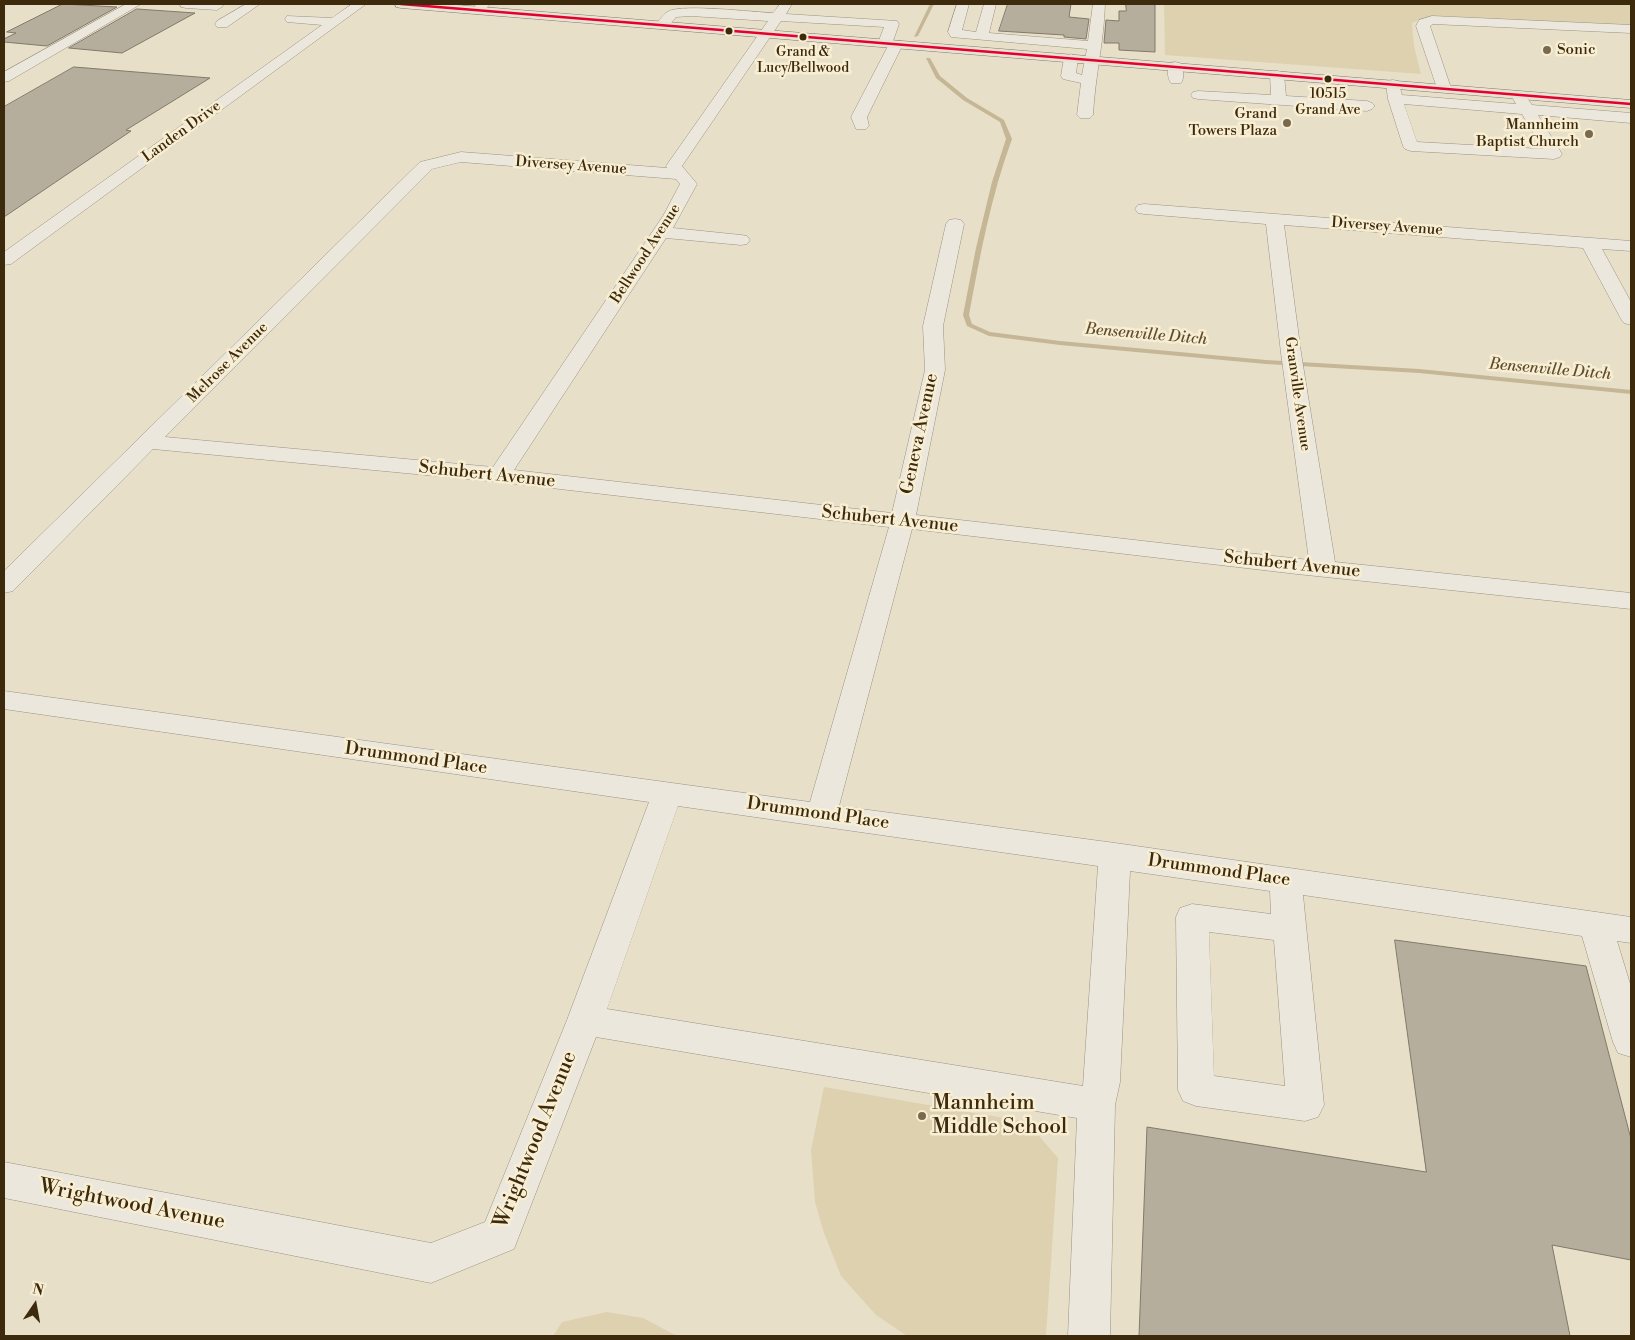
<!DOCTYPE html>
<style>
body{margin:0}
#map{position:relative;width:1635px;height:1340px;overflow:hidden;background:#e8dfc8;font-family:"Libre Bodoni",serif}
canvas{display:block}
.frame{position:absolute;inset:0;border:5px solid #3d290b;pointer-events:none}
.north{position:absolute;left:10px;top:1280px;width:50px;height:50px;-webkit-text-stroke:4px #f8eed3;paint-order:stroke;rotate:12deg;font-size:14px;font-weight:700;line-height:20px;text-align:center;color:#3d290b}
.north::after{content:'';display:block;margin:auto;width:18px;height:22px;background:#3d290b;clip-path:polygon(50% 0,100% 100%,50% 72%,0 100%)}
</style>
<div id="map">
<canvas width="1635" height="1340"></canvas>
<div class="frame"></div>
<div class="north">N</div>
</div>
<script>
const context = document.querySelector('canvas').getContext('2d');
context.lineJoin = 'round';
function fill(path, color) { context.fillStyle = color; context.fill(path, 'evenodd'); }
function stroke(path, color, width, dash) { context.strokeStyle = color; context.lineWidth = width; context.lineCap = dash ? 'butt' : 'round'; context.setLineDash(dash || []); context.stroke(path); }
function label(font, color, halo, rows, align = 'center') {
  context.font = font + ' "Libre Bodoni",serif'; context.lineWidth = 5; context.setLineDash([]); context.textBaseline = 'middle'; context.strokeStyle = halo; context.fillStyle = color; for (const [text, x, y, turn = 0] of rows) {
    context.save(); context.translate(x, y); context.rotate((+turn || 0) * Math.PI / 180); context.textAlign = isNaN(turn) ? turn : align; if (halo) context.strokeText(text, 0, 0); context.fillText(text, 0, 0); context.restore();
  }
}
const green = new Path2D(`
 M1164,4H1631V26L1441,16L1423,18L1412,23L1414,46L1421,74L1165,55Z
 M824,1087L1027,1122L1058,1158L1046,1336H907L876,1315L841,1276L824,1233L815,1202L811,1150Z
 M607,1312L643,1318L677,1336H553L562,1322Z`);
const stream = new Path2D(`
 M930,4H934L918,36L914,37Z
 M926,58H930L940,76L967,98L1004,120L1012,139C991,196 980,255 969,315L972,324L990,332L1060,341L1266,360L1419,369L1631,390V394L1419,373L1266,364L1060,345L989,336L967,326L963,315L976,248L992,182L1006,139L1000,122L963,100L936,78Z`);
const building = new Path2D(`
 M63,4L117,7L47,46L4,42V39L16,33L7,32Z
 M1008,4H1071L1069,17L1089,19L1086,39L1064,37V35L999,31Z
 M1126,4H1155V52L1119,50V43H1104L1106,20L1119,21V11H1126Z
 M137,9L195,13L122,53L69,48Z
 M74,67L210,78L126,130L131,131L4,217V107Z
 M1395,940L1586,966L1631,1139V1260L1552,1245L1570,1336H1139L1147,1127L1426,1172Z`);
const minor = new Path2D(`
 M126,4H141L9,81L4,82V72Z
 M180,4H222L223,6L217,10L186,8L181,7Z
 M246,4H260L227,27H217L215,24L217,21Z
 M352,4H366L11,264L4,265V252L322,25L287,22L285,19L287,16L332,18Z
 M477,4H490L482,13L477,14L471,10Z
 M780,4H792L786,14L897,21L899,24L893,41H901L903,44L867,117L869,126L866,129H856L851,117L888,46H880L878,43L884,27L781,21L682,166L697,184L673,228L741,235L747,236L750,240L747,244L741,245L666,238L514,470L892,513L925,370L923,326L946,224L949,220L955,219L961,220L964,224L943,326L945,370L916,515L1309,560L1281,353L1266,224L1144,214L1138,213L1135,209L1138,205L1144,204L1631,241V251L1602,249L1631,302V325L1624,323L1621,319L1583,248L1284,225L1301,353L1335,562L1631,593V609L1297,574L912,529L839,806L1115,843L1631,917V943L1617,941L1631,987V1057L1618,1053L1613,1042L1582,936L1303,895L1324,1105L1318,1117L1305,1121L1196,1106L1183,1101L1178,1090L1176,917L1180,908L1192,904L1271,914L1270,891L1130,871L1120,1082L1115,1105L1110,1336H1068L1077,1118L596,1037L514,1249L431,1283L4,1198V1162L431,1243L485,1222L567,1020L649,802L4,709V691L810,802L889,527L499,482L153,449L13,591L4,593V571L420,162L461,152L667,168L666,166L768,21L691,16L676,17L667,28L662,29L655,25C659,21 664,13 669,11C684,4 753,12 773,13ZM461,162L676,179L680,184L663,216L493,467L165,437L432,169ZM678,806L1098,866L1083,1086L607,1009ZM1209,932L1274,940L1285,1086L1214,1076Z
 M957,4H969L962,30L976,32L984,4H996L989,33L1088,41L1093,4H1105C1104,41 1095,77 1093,115L1090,118H1080L1077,115L1081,83L1063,79L1061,76L1064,58L1071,54L1078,58L1076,73L1082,75L1087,49L951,37L948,32Z
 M1432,16L1631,25V33L1433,24L1430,26L1451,88L1449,91H1439L1437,88L1416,26L1419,20Z
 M1175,62L1180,63C1183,68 1185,78 1181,83H1171C1167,78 1167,68 1170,63Z
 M1277,71L1282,72L1284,75L1286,96L1367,101L1372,103L1375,106L1372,109L1367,111L1198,99L1193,98L1191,95L1193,92L1198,91L1271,95L1270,75L1272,72Z
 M1393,80L1398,81L1402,95L1516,104L1511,95L1513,92H1523L1532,105L1631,113V123L1538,115L1562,154L1560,157L1554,159L1411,151L1405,149L1403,146L1388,99L1386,84L1388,81ZM1404,104L1522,114L1543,149L1417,142Z`);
const major = new Path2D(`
 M395,4H445L1631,100V108L401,8L396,7Z`);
const bus1 = new Path2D(`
 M401,4L1631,104`);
const markers = [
 [729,31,4.5,"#3d290b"],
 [803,37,4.5,"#3d290b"],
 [1547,50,5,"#79694d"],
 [1328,79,4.5,"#3d290b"],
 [1287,123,5,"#79694d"],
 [1589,134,5,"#79694d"],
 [922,1116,5,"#79694d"]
];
const farBusnames = [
 ["Grand &",803,53],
 ["Lucy/Bellwood",803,69],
 ["10515",1328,95],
 ["Grand Ave",1328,111]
];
const farPoinames = [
 ["Sonic",1557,50,"left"],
 ["Grand",1277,114],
 ["Towers Plaza",1277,131],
 ["Mannheim",1579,125],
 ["Baptist Church",1579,142]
];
const farStreetnames = [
 ["Landen Drive",182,132,-36],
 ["Diversey Avenue",571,166,4],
 ["Diversey Avenue",1387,227,4],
 ["Bellwood Avenue",646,254,-57],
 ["Melrose Avenue",228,363,-45],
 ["Granville Avenue",1297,394,82]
];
const farWaternames = [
 ["Bensenville Ditch",1146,335,5],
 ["Bensenville Ditch",1550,370,5]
];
const streetNames = [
 ["Geneva Avenue",920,434,-78],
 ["Schubert Avenue",487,475,6],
 ["Schubert Avenue",890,520,6],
 ["Schubert Avenue",1292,565,6],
 ["Drummond Place",416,759,8],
 ["Drummond Place",818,814,8],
 ["Drummond Place",1219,871,8]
];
const nearPoinames = [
 ["Mannheim",932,1104],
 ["Middle School",932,1128]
];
const nearStreetnames = [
 ["Wrightwood Avenue",536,1140,-68],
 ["Wrightwood Avenue",132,1205,11]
];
fill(green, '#ded1b0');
fill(stream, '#c5b695');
fill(building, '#b5ae9d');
stroke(building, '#817969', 1);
stroke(minor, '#9a9282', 1);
stroke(major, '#817969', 1);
fill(minor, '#ebe7dc');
fill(major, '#e8e2d6');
stroke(bus1, '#e4002b', 2.5);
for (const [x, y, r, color] of markers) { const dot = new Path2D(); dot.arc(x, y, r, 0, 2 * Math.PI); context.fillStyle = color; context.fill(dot); stroke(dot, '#f8eed3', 2); }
label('14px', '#3d290b', '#f8eed3', farBusnames);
label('15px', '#3d290b', '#f8eed3', farPoinames, 'right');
label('15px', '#3d290b', '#f8eed3', farStreetnames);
label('italic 16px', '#614e2e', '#f8eed3', farWaternames);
label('18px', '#3d290b', '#f8eed3', streetNames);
label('21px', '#3d290b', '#f8eed3', nearPoinames, 'left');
label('21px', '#3d290b', '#f8eed3', nearStreetnames);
</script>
